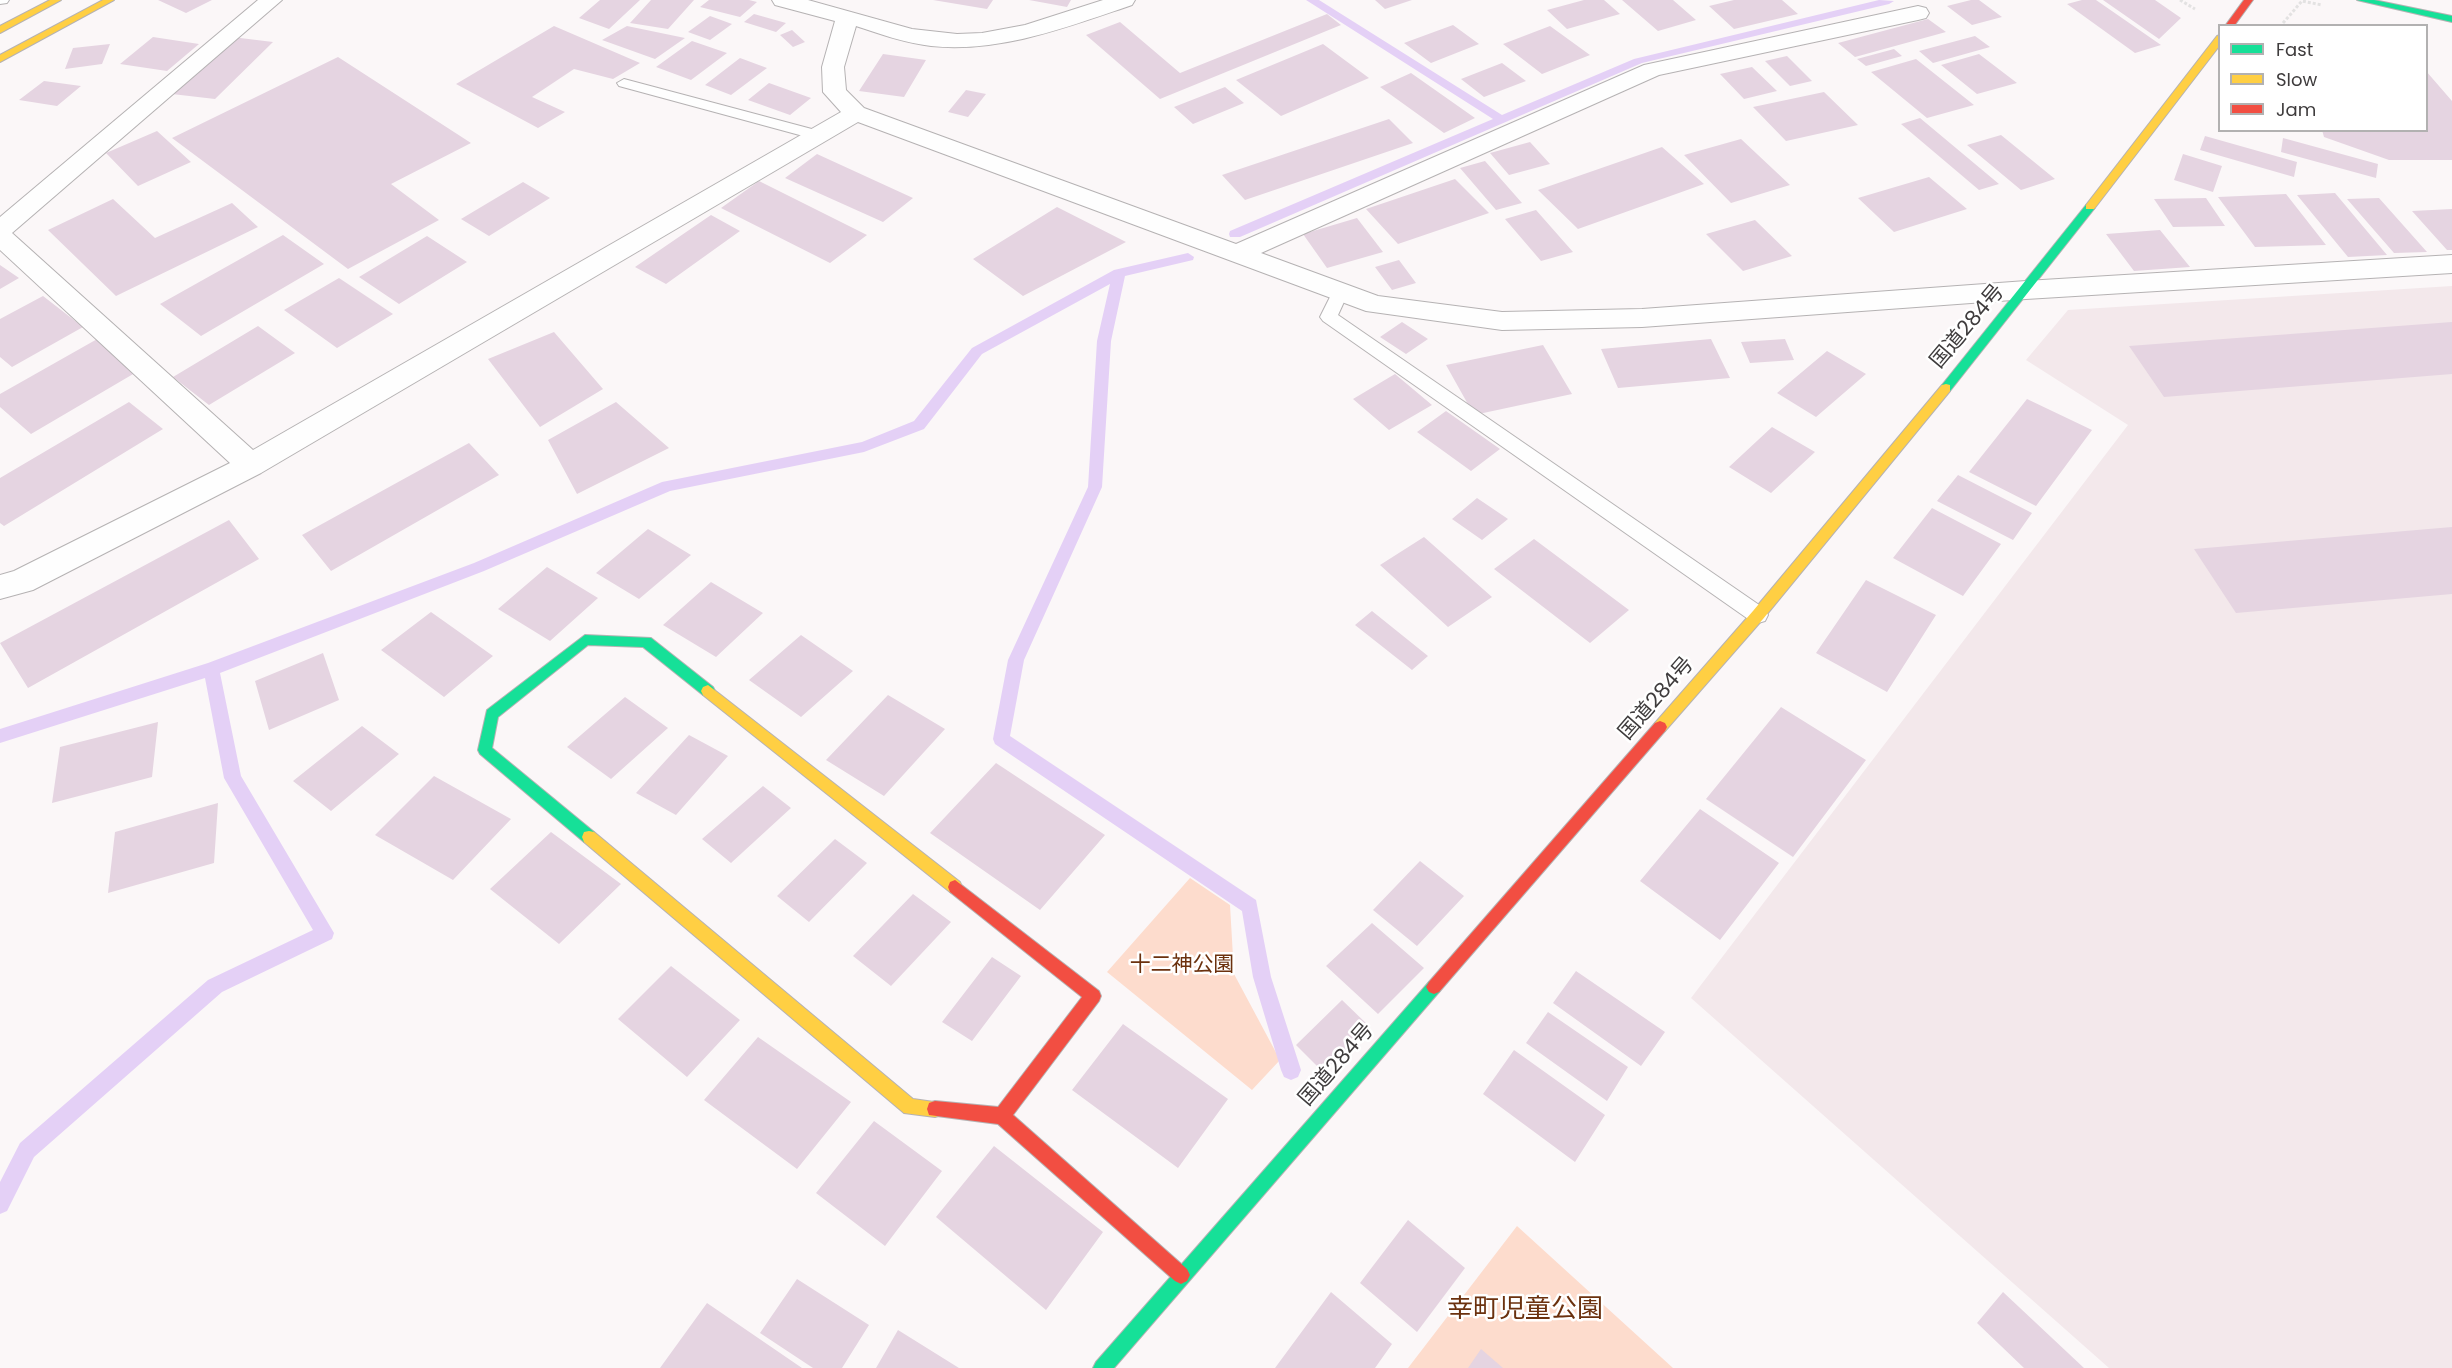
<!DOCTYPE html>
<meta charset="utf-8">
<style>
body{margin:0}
#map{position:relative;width:2452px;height:1368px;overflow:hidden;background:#fbf7f8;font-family:Poppins,sans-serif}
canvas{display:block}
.legend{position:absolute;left:2218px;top:24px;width:210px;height:108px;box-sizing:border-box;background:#fff;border:2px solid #b2b1b1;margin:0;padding:8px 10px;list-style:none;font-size:18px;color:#3f3c3d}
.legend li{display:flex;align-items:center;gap:12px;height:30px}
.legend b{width:30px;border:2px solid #b2b1b1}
</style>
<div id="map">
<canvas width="2452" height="1368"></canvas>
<ul class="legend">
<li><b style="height:8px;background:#16e098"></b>Fast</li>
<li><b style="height:8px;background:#ffcf43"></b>Slow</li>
<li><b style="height:8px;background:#f24e42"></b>Jam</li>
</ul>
</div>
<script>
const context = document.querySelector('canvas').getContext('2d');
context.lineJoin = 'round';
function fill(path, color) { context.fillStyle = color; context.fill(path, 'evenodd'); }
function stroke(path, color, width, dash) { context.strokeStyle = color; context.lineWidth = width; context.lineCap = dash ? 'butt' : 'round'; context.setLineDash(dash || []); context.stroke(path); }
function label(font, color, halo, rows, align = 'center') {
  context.font = font + ' Poppins,"Noto Sans JP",sans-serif'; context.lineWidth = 5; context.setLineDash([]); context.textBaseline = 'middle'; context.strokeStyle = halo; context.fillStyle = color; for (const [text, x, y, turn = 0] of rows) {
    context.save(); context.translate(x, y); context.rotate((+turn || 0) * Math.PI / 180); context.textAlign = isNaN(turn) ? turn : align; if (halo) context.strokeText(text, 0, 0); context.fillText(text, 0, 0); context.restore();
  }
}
const built = new Path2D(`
 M2452,286V1368H2109L1691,998L2128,425L2026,360L2068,310Z`);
const green = new Path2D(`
 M1190,878L1230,905L1234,974L1280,1060L1252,1090L1107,972Z
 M1517,1226L1673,1368H1408Z`);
const stream = new Path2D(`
 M1306,0H1319L1502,115L1634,59L1879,0L1894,1L1889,4L1642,63L1240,237H1230L1229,234L1230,231L1493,119Z
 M1188,253L1194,257L1193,260L1125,276L1111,341L1102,487L1024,660L1010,736L1256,900L1271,977L1301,1070L1298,1077L1291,1080L1284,1077L1281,1070L1253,977L1242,911L995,744L993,739L1008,660L1088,487L1097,341L1110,284L982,354L924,429L864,452L670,491L484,571L220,673L241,776L334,933L332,939L222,992L34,1157L7,1211L0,1214V1182L20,1143L208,980L313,930L224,778L205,678L0,743V729L208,663L474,563L662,482L862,442L914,421L972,348L1114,270Z`);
const building = new Path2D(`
 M158,0H212L186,13Z
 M600,0H640L609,29L579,18Z
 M651,0H694L668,29L630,23Z
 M709,0H749L757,2L740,17L700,7Z
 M933,0H993L987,9Z
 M1029,0H1071L1067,7Z
 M1375,0H1412L1385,9Z
 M1584,0H1604L1620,14L1567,29L1547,10Z
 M1622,0H1673L1696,20L1658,31Z
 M1734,0H1782L1798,14L1734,29L1709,6Z
 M1971,0H1979L2002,17L1972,25L1947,6Z
 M2082,0H2096L2161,45L2135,53L2067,4Z
 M2103,0H2155L2181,18L2159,39Z
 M754,14L786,23L776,32L744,22Z
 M1327,14L1341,25L1160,99L1086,35L1120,22L1180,73Z
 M710,16L732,24L710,40L688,32Z
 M1928,19L1946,32L1855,57L1838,43Z
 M1453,25L1479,44L1431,63L1404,43Z
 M554,26L640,63L613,79L574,69L532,97L565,112L538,128L456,84Z
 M627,26L685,38L655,59L602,40Z
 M1550,26L1590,55L1542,74L1503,44Z
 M792,30L805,42L793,47L780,35Z
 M1975,36L1990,47L1933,63L1919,51Z
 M153,37L199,44L167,71L120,64Z
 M232,37L273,42L215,99L172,94Z
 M692,41L727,53L691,80L656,67Z
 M110,44L102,64L65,69L73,48Z
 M1323,44L1369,78L1281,116L1236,80Z
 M1894,49L1902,56L1866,66L1857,59Z
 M883,54L926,60L904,97L859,91Z
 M1979,54L2017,83L1977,94L1941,65Z
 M1787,56L1812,81L1790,86L1765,61Z
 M338,57L471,143L391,184L439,220L348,269L172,138Z
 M740,58L767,68L731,95L705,85Z
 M1916,59L1974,105L1927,118L1871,72Z
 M1502,63L1526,81L1484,97L1461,79Z
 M1752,67L1777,91L1744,99L1720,74Z
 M2426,71L2452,101V160H2389L2324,137L2322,130H2426Z
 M1411,73L1475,118L1444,133L1380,87Z
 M44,81L81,86L57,106L19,100Z
 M769,83L811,98L790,115L748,100Z
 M1225,87L1244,103L1193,124L1174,107Z
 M966,90L986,94L968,117L948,112Z
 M1824,92L1858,125L1786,141L1753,107Z
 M1920,118L1999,184L1979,190L1901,124Z
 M1389,119L1413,143L1245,200L1222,175Z
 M157,131L191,162L138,186L106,153Z
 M2001,135L2055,179L2021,190L1967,145Z
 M2205,136L2297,162L2294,177L2200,150Z
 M2283,138L2378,164L2376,178L2281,152Z
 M1741,139L1790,185L1731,203L1684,155Z
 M1530,142L1550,164L1509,175L1490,153Z
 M1662,147L1704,184L1578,229L1538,190Z
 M817,154L913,198L883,222L785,178Z
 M2183,154L2222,166L2213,192L2174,180Z
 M1485,161L1522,203L1496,210L1460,168Z
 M1929,177L1967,209L1894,232L1858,198Z
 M1455,179L1489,213L1398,244L1366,209Z
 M759,181L867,235L830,263L721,208Z
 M523,182L550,198L489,236L461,219Z
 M2335,193L2387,255L2348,257L2297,195Z
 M2286,194L2326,245L2255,247L2218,197Z
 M2206,198L2225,226L2173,227L2154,199Z
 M2379,198L2427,252L2394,253L2347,199Z
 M113,199L155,238L232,203L258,227L116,296L48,230Z
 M1057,207L1126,242L1023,296L973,259Z
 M2452,209V250H2447L2412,211Z
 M1536,210L1573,252L1541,261L1505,219Z
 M711,215L740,231L666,284L635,267Z
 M1357,218L1383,252L1327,268L1303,234Z
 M1755,220L1792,256L1743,271L1706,234Z
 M2160,230L2190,267L2134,271L2106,234Z
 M283,235L324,264L201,336L160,304Z
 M427,236L467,262L399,304L359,277Z
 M1399,260L1416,283L1392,290L1375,267Z
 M0,265L19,278L0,289Z
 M339,278L393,314L337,348L284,310Z
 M43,296L83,327L12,367L0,357V319Z
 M1402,322L1428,339L1406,354L1380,337Z
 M2452,322V374L2164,397L2129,346Z
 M258,326L295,353L209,405L173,377Z
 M554,332L603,389L540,427L488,359Z
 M99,338L140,370L31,434L0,407V394Z
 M1711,339L1730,378L1618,388L1601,349Z
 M1785,339L1794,360L1750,363L1741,342Z
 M1543,345L1572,394L1474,415L1446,365Z
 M1827,351L1866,374L1816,417L1777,393Z
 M1395,374L1432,405L1389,430L1353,399Z
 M2027,399L2092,430L2036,506L1969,472Z
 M129,402L163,429L4,526L0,523V478Z
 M616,402L669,448L577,494L548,440Z
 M1446,411L1500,449L1471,471L1417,432Z
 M1772,427L1815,452L1771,493L1729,467Z
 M469,443L499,475L331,571L302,535Z
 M1958,475L2032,513L2013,540L1937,501Z
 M1477,498L1508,519L1482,540L1452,519Z
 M1932,508L2001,544L1963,596L1893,558Z
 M229,520L259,559L28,688L0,643Z
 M2452,527V594L2236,613L2194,549Z
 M648,529L691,555L639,599L596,573Z
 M1424,537L1492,597L1448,627L1380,565Z
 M1534,539L1629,610L1590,643L1494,569Z
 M547,567L598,598L550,641L498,609Z
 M1866,580L1936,615L1887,692L1816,653Z
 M711,582L763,613L716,657L663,625Z
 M1372,611L1428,656L1412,670L1355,625Z
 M431,612L493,656L444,697L381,650Z
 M801,635L853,671L801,717L749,680Z
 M323,653L339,700L269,730L255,681Z
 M888,695L945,729L884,796L826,760Z
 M625,697L668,728L611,779L567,747Z
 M1781,707L1866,760L1793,857L1706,799Z
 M158,722L152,777L52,803L60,747Z
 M362,726L399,754L331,811L293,781Z
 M689,735L728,756L676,815L636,793Z
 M996,763L1105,835L1040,910L930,833Z
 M434,776L511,819L453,880L375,835Z
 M763,786L791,808L731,863L702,839Z
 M218,803L214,863L108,893L115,832Z
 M1700,809L1779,863L1720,940L1640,881Z
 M551,832L621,884L559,944L490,889Z
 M835,839L867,863L809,922L777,896Z
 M1420,861L1464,896L1417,946L1373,910Z
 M913,894L951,922L891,986L853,956Z
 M1372,923L1424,968L1378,1014L1326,966Z
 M992,957L1021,976L972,1041L942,1022Z
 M671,966L740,1020L687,1077L618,1019Z
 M1576,971L1665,1032L1641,1066L1553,1003Z
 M1342,1000L1370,1027L1323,1072L1296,1045Z
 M1548,1012L1628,1067L1607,1101L1526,1043Z
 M1123,1024L1228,1099L1178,1168L1072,1090Z
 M758,1037L851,1102L797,1169L704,1100Z
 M1514,1050L1605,1115L1575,1162L1483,1094Z
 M874,1121L942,1171L885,1246L816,1193Z
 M994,1146L1103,1232L1046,1310L936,1217Z
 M1408,1220L1465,1268L1417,1332L1360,1283Z
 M797,1279L869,1325L842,1368H813L760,1333Z
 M1331,1292L1392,1344L1375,1368H1275Z
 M2003,1292L2084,1368H2024L1977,1323Z
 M707,1303L802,1368H660Z
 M898,1330L959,1368H876Z
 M1481,1349L1503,1368H1468Z`);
const path = new Path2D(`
 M2180,0L2195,9
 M2283,23L2302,1L2322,5`);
const lane = new Path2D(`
 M0,0H9L7,3L0,4Z
 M624,79L823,132L826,135L818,140L619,86L617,83Z
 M1340,287L1346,289L1348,293L1338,315L1765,609L1768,615L1765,621L1758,623L1751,621L1323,321L1320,317L1334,289Z`);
const street = new Path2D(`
 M258,0H282L12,233L253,450L841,112L823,92L822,67L835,21L775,5L772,0H808L912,29L957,34L982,33L1025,25L1103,0H1135L1132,5C1067,27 1001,53 931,46C905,43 880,34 856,26L844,67L846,90L864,108L1236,244L1644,65L1918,6L1926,8L1929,13L1926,18L1918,20L1659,75L1261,253L1378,296L1502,312L1642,309L2026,281L2452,255V273L2026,299L1642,327L1502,330L1366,311L858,122L261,473L33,590L0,599V575L14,571L230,463L0,250V217Z`);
const fast = new Path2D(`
 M2357,0H2374L2452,16V22Z
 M2090,204L2095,207L2094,209L1950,391H1942V385L2086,205Z
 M585,635L651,638L713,687L715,691L713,695H703L643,647L588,645L498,717L492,748L594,832L596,837L594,842L589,843L584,842L480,754L478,750L487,710Z
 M1434,980L1439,982L1442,987L1439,992L1114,1368H1093L1096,1362L1429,982Z`);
const slow = new Path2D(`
 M50,0H61L0,33V26Z
 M103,0H114L0,62V55Z
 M2220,35V45L2094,209H2086V205L2217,36Z
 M1946,384L1950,385V391L1763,619L1665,731L1660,733L1655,731L1653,727L1655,723L1753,611L1942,385Z
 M708,685L960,882L962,887L960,892L955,894L950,892L703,695L701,691L703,687Z
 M589,831L594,832L913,1099L941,1103L943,1109L941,1115L935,1117L904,1113L584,842L582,837L584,832Z`);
const jam = new Path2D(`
 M2244,0H2253L2234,26H2225Z
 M1660,721L1665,723L1667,727L1665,731L1439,992L1434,994L1429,992L1426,987L1429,982L1655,723Z
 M955,880L1099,991L1101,996L1099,1001L1013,1115L1187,1269L1190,1275L1187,1281L1181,1284L1175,1281L998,1124L929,1115L927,1109L929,1103L935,1101L998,1107L1082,997L950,892L948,887L950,882Z`);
const streetNames = [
 ["国道284号",1968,327,-50],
 ["国道284号",1657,699,-49],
 ["国道284号",1337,1065,-49]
];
const parkNames = [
 ["十二神公園",1182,966]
];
const nearParknames = [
 ["幸町児童公園",1525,1310]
];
fill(built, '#f3e8eb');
fill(green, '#fddccd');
fill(stream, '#e4d0f6');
fill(building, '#e5d4e1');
stroke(lane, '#b5b2b3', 2);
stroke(street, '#b5b2b3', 2);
stroke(fast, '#b5b2b3', 2);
stroke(slow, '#b5b2b3', 2);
stroke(jam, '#b5b2b3', 2);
stroke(path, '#e3e2e2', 3, [3, 2]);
fill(lane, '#fefefe');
fill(street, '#fefefe');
fill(fast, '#16e098');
fill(slow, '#ffcf43');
fill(jam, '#f24e42');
label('21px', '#3f3c3d', '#fff', streetNames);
label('21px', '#6b310e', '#fff', parkNames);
label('26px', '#6b310e', '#fff', nearParknames);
</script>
